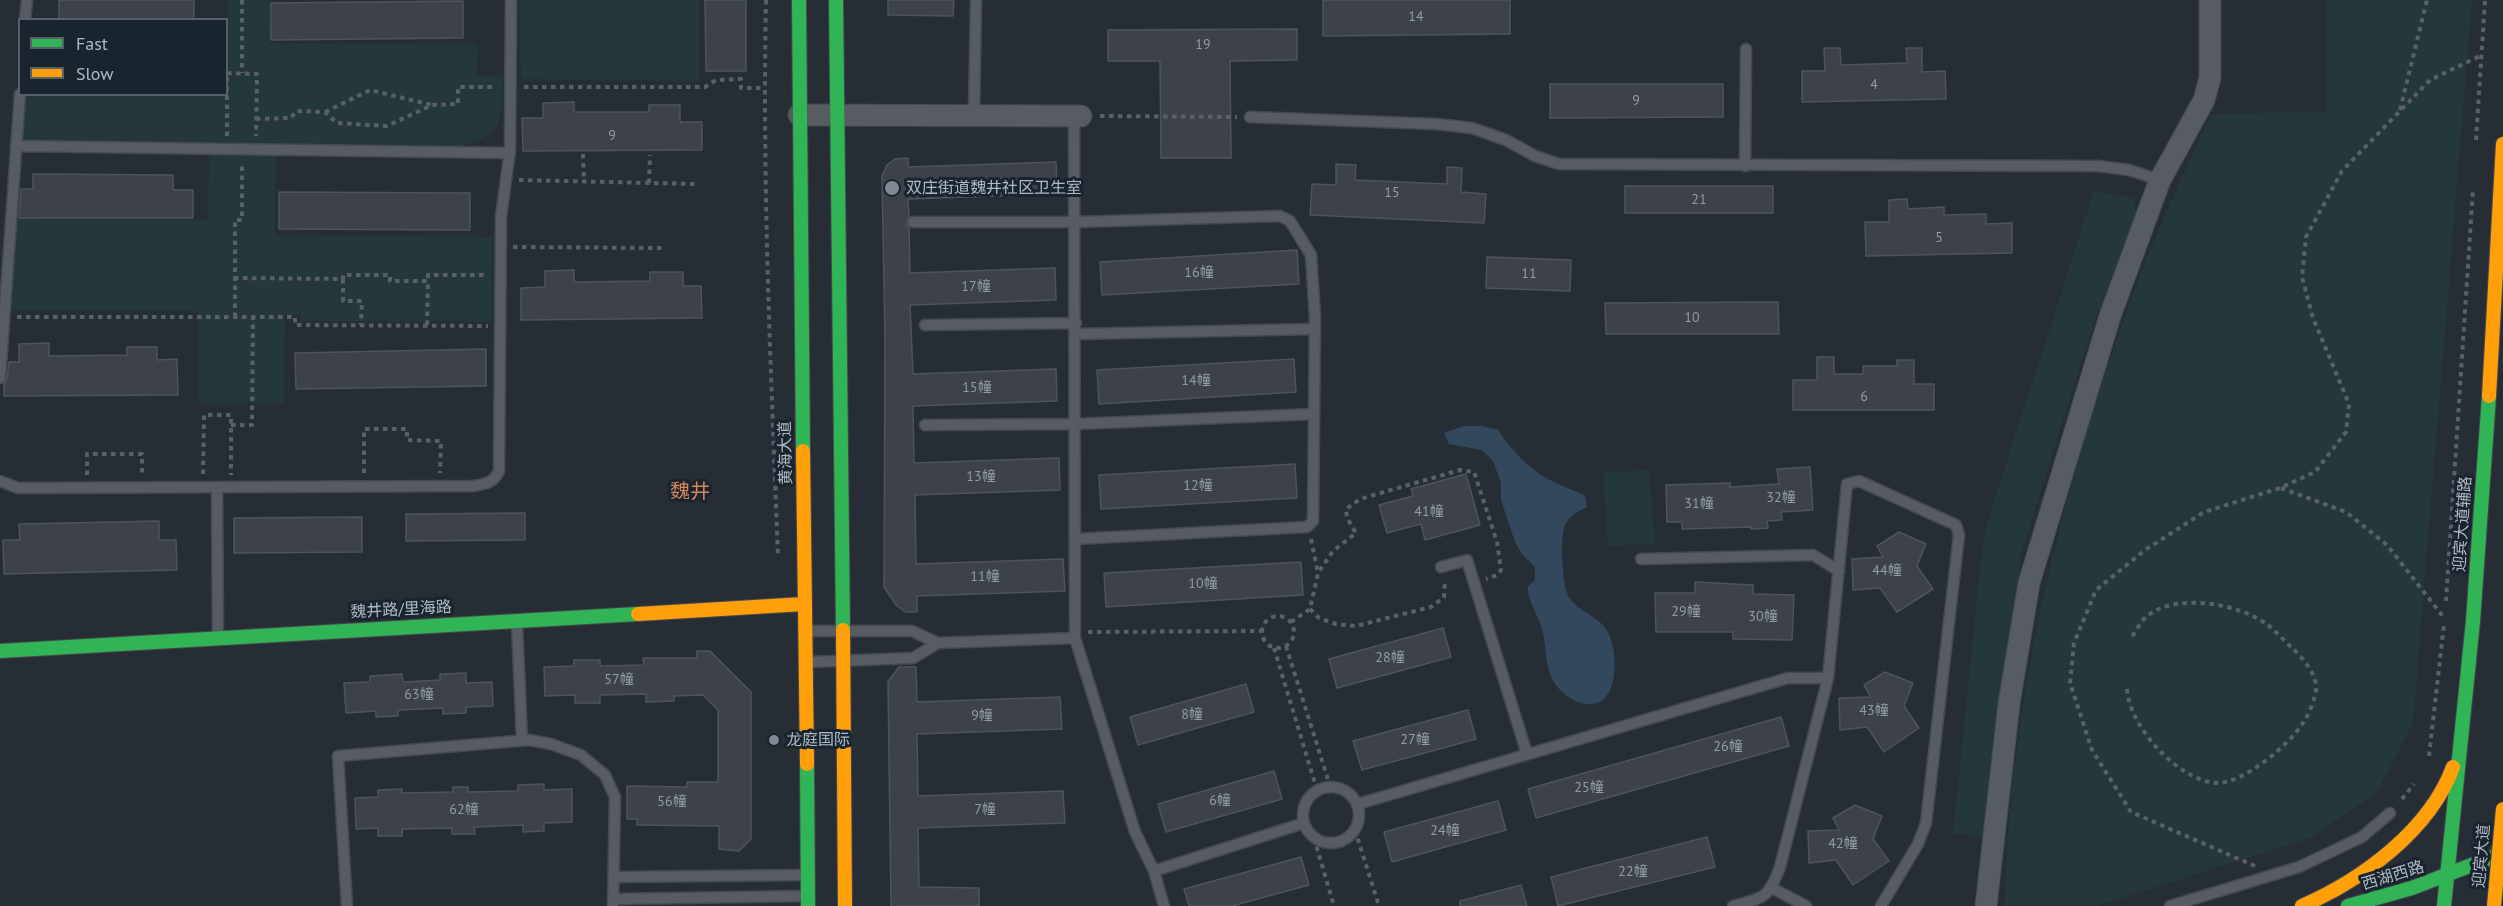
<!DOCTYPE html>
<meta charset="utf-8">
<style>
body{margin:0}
#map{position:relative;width:2503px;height:906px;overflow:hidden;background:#272d34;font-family:"PT Sans",sans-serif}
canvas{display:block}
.legend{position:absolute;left:18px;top:18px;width:210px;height:78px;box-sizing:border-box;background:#1a242f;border:2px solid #56606b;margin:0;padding:8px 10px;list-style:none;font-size:18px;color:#afbac6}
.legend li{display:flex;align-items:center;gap:12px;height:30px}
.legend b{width:30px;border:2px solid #56606b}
</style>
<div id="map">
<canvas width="2503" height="906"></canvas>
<ul class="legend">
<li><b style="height:8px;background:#30b455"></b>Fast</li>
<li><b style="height:8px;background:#ff9f0a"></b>Slow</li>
</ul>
</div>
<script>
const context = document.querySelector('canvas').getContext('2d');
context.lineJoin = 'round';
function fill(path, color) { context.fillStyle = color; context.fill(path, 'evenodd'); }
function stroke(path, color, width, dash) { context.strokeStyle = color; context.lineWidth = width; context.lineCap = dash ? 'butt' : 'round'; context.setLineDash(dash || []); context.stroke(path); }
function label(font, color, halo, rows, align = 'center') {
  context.font = font + ' "PT Sans","Noto Sans SC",sans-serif'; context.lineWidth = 6; context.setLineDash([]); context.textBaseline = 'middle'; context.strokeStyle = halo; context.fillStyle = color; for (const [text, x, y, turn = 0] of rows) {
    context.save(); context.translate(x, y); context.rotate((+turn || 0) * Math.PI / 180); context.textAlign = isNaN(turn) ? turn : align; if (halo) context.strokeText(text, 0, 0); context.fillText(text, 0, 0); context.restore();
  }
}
const green = new Path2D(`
 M228,0H270L271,43L478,45L477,76H503C503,126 503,134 453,149L21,145L25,95L226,94Z
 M519,0H699V81L521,79Z
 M2327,0H2472L2413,723L2377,792L2313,837L2097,906H2005C2009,691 2068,463 2145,263C2164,213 2189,164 2211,114L2326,111Z
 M209,152L276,153L275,235L492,237V322L300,321V315H285L284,403H198V311L12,310L13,219L208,220Z
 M2094,191L2134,198L2136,213L2093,325L2021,554L1983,837L1953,833L1982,550L1987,523Z
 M1649,470L1655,543L1608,546L1603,473Z`);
const water = new Path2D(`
 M1464,426H1483L1498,430C1513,453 1533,473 1558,484C1568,488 1576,491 1585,496L1587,507C1578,512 1571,514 1566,523C1559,534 1562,589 1570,599C1580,612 1601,618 1608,632C1617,649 1619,690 1601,701C1582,712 1556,692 1550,674C1545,660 1546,643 1542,629C1538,613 1527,602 1528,586L1535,580V567L1522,554L1515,542L1501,500V483L1493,461L1482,450L1449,444L1444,433Z`);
const building = new Path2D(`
 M59,0H194V20H59Z
 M705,0H746V71H706Z
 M888,0H954L953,16L888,15Z
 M1323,0H1510V34L1323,36Z
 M463,1V38L271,40V3Z
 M1297,29V60L1230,61L1231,158H1161L1160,61H1108V30Z
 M1824,48H1840L1841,65L1907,63L1906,48H1922V72L1945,71L1946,99L1802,102V71H1825Z
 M1550,84H1723V117L1550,118Z
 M574,102V112H649V105H680V122H702V150L523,151L522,118H543V103Z
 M908,158V167L1056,162L1057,194L908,199L909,216L906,223L909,228L910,273L1055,268L1056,300L910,305L913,374L1056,369L1057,401L913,406L914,463L1059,458L1060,490L915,495L916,564L1063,559L1065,591L917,596V612H906L897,606L884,587L885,339L882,176L887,165L895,159Z
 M1336,164L1356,165L1355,180L1447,184V167L1462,168L1461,192L1486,194L1484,223L1310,215L1312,184L1336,185Z
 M33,174L173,175V190H193V218H19L21,189H33Z
 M1625,186H1773V213H1625Z
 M279,192L470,193V230L279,229Z
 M1907,199L1908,209L1944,207V215L1986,214V224L2012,223V253L1866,256L1865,222H1889V200Z
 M1297,250L1299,284L1102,295L1100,262Z
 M1487,257L1571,260L1570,291L1486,288Z
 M574,270V282L650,281V272H683V286H701L702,318L521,320V288L545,287V271Z
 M1778,302L1779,334H1606L1605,303Z
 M49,343V356L127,355V347H157V360L177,359L178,395L4,396V384L7,379L9,362H19V344Z
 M486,349V386L296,389L295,353Z
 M1817,357H1834V374H1863V366H1897V360H1914V384H1934V410H1793V380H1817Z
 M1294,359L1296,392L1099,404L1097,370Z
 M1295,464L1297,498L1101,509L1099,475Z
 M1810,467L1813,510L1781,512L1782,520L1767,521L1768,528L1751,529V527L1682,529V522H1667L1666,485L1730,483V487L1779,484L1777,469Z
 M1466,474L1480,525L1425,540L1421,524L1387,533L1379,505L1413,496L1411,489Z
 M525,513V540L406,541V514Z
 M362,517V552L234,553V518Z
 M159,521V540H176L177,570L4,574L3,540H20L19,524Z
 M1899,532L1926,544L1917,566L1933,589L1897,612L1880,588L1853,590L1852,559L1883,557L1877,546Z
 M1301,562L1303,595L1106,607L1104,573Z
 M1695,582L1753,585V594L1794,595L1792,640L1733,639V632H1656L1655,593H1695Z
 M1443,628L1451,657L1337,688L1329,659Z
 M697,651H710L751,692V839L739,851L719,849V826L637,825V819H627V786L687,787V782H718V710L703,695L674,696V701L646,702V694L600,695V703H575V695L545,696L544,667L574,666V660H600V666L644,665L643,658H697Z
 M899,667H916L917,702L1060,697L1062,729L917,734L918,796L1063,791L1065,823L918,828L919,887L979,888V906H891L888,682Z
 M1885,672L1913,683L1904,706L1919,728L1884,752L1867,727L1840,730L1839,698L1871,697L1864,685Z
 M466,673V683L492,682L493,706L466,707V713L443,714V708L398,710V716L376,717V711L346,713L344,683L370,682V676L402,674L403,682L440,680V674Z
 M1246,684L1254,712L1138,745L1130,717Z
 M1468,710L1476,739L1362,770L1353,741Z
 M1781,717L1789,746L1536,818L1528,789Z
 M1274,771L1282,799L1166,832L1158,804Z
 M544,784V790L572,789V822L544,823V831L523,832V825L474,827L475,834H452V828L402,829V836H378V828L356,829L355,798L378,797V790L402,789V793L453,792V787H468V792L518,791V785Z
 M1498,801L1506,830L1392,862L1384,832Z
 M1855,805L1882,816L1873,839L1889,861L1853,885L1836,860L1809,863L1808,831L1839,830L1833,818Z
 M1707,837L1715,867L1558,906L1551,877Z
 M1301,857L1309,885L1232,906H1189L1184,889Z
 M1521,885L1527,906H1460V901Z`);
const path = new Path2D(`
 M242,0V73
 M766,0C762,186 771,372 778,557
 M524,87H705L716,80L741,79V88H765
 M2400,110L2427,0
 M325,112L370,90L432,105
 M1100,116L1237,117
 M256,119L291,118L296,111L325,112L337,123L387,126L432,105L458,104V87H496
 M227,136V73L257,74L256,136
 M2476,140L2485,0
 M583,154L584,182
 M519,180L695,184
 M649,183L650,155
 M513,247L663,248
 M234,278L343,279V275H390V281H428V275H488
 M343,279V301H362L361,325
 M17,317H295V325L488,326
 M235,317V220H242V164
 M427,325L428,281
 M231,425H252L253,317
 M364,473V429H407V440L441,441L440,473
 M203,474L204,415H231V475
 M87,475V454H142V473
 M2281,488L2346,512L2387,545L2445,619
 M1311,539L1318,573
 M2446,601L2473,189
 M1310,609L1319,618L1336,624L1356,626L1431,607L1444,597L1445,581
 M1262 632a16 16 0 1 1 32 0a16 16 0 1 1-32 0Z
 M1291,622L1310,609L1318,573L1333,551L1356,533L1347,518L1346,509L1360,499L1460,470L1474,472L1497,542L1501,570L1497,575L1486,579
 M1088,632L1262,631
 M1286,646L1330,786
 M1274,648L1317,790
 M2127,689C2129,726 2177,779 2215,783C2242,785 2289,745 2303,723C2309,714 2315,700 2316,689C2317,674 2302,657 2291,647C2284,640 2276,632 2268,625C2240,604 2177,592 2147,616C2141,621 2136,631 2131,638
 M2429,756L2444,624
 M2402,799L2414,784
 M1355,830L1379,906
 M1314,838L1334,906
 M2255,866L2131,812L2092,750L2070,683L2074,643L2096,590L2145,550L2204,512L2280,488L2315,472L2346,432L2349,404L2313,318L2302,277L2306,237L2342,171L2400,111L2430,80L2482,55`);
const lane = new Path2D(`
 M25,20L27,0
 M974,116L976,0
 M1074,116L1075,638L1135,832L1154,871L1164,906
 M1250,117L1436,124L1472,128L1506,140L1535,156L1559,164L2098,166L2129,170L2160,180
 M16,146L510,153
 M1745,166L1746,49
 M913,222H1076L1280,216L1290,221L1311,255L1315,317L1313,521L1307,527L1075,539
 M925,325L1076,323
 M1076,334L1315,329
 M0,378L20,94
 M925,425L1076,424L1314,414
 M0,481L18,488L473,486C485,484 494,483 499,471L501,217L510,150L511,0
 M217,487L218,637
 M1641,559L1813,555L1839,571
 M1441,567L1467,560L1527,754
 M517,624L522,740
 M807,631H912L938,643L913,658L809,662
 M938,643L1075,638
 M1303 815a28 28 0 1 1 56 0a28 28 0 1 1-56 0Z
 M1358,804L1788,678H1828
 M1154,871L1304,823
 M614,877L807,875
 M1772,888L1806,906
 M613,899L808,896
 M347,906L338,756L529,740L551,744L581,755L605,775L615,797L613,906
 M1733,906C1765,897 1768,899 1780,867L1828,678L1847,484L1859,481L1956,525L1959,535L1926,823L1918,844L1881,906
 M2170,906L2299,867L2362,837L2390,813`);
const street = new Path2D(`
 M799,115L1081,116
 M1986,906L2009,704L2029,583L2111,313L2160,180L2204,100L2210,78V0`);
const fast = new Path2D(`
 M799,0L803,451
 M836,0L843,630
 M0,651L638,614
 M807,764L808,906
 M2348,906L2412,888L2503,853
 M2444,906L2473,621L2489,396`);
const slow = new Path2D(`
 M2489,396L2503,144
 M803,451L807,764
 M638,614L804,604
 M843,630L845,906
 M2302,906C2362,880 2430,830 2453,767`);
const slowBridge = new Path2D(`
 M2494,906L2503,809`);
const markers = [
 [892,188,8,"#7f8993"],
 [774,740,6,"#7f8993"]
];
const numberNames = [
 ["14",1416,17],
 ["19",1203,45],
 ["4",1874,85],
 ["9",1636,101],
 ["9",612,136],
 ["15",1392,193],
 ["21",1699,200],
 ["5",1939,238],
 ["16幢",1199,273],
 ["11",1529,274],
 ["17幢",976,287],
 ["10",1692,318],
 ["14幢",1196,381],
 ["15幢",977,388],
 ["6",1864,397],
 ["13幢",981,477],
 ["12幢",1198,486],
 ["32幢",1781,498],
 ["31幢",1699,504],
 ["41幢",1429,512],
 ["44幢",1887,571],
 ["11幢",985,577],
 ["10幢",1203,584],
 ["29幢",1686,612],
 ["30幢",1763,617],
 ["28幢",1390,658],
 ["57幢",619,680],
 ["63幢",419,695],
 ["43幢",1874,711],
 ["8幢",1192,715],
 ["9幢",982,716],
 ["27幢",1415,740],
 ["26幢",1728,747],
 ["25幢",1589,788],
 ["6幢",1220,801],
 ["56幢",672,802],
 ["62幢",464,810],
 ["7幢",985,810],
 ["24幢",1445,831],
 ["42幢",1843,844],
 ["22幢",1633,872]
];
const poiNames = [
 ["双庄街道魏井社区卫生室",906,188],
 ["龙庭国际",786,740]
];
const streetNames = [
 ["黄海大道",786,453,-91],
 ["迎宾大道辅路",2463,524,-86],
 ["魏井路/里海路",401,610,-3],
 ["迎宾大道",2482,856,-85],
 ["西湖西路",2393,876,-17]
];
const quarterNames = [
 ["魏井",690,492]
];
fill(green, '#24383a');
fill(water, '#33475d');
fill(building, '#3c4248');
stroke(building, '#4e545c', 1.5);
stroke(lane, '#44494f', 13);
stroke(street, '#44494f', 23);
stroke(fast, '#44494f', 16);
stroke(slow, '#44494f', 16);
stroke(path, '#596066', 4, [4.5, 4.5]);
stroke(lane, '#565c62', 10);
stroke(street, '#565c62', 21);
stroke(fast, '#30b455', 14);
stroke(slow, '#ff9f0a', 14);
stroke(slowBridge, '#43494f', 16, []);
stroke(slowBridge, '#ff9f0a', 14);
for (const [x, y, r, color] of markers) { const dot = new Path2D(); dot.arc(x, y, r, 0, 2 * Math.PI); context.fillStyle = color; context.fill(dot); stroke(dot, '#1a242f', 2); }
label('14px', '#929ca6', null, numberNames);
label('16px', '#afbac6', '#1a242f', poiNames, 'left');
label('16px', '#afbac6', '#1a242f', streetNames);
label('20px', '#d6875a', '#1a242f', quarterNames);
</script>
